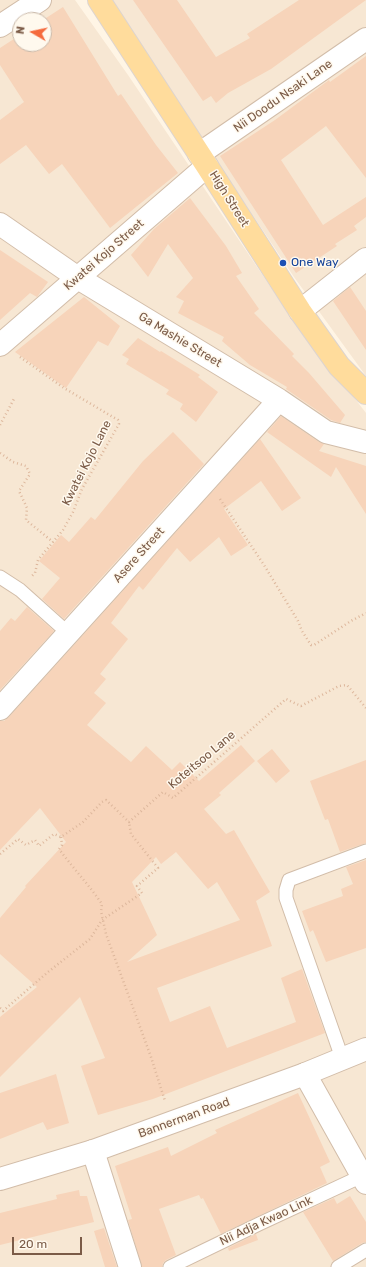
<!DOCTYPE html>
<style>
body{margin:0}
#map{position:relative;width:366px;height:1267px;overflow:hidden;background:#fff5e5;font-family:Rubik,sans-serif}
canvas{display:block}
.north{position:absolute;left:12px;top:12px;width:40px;height:40px;box-sizing:border-box;background:#fff9ee;border:1px solid #cabaab;border-radius:50%;rotate:279deg;font-size:11px;font-weight:700;line-height:16px;text-align:center;color:#7b5b47}
.north::after{content:'';display:block;margin:auto;width:14px;height:18px;background:#f56b3e;clip-path:polygon(50% 0,100% 100%,50% 72%,0 100%)}
.scale{position:absolute;left:12px;top:1237px;width:70px;height:18px;box-sizing:border-box;border:2px solid #7b5b47;border-top:0;padding-left:5px;font-size:12px;line-height:14px;white-space:nowrap;color:#7b5b47;-webkit-text-stroke:3px #fff9ee;paint-order:stroke}
</style>
<div id="map">
<canvas width="366" height="1267"></canvas>
<div class="north">N</div>
<div class="scale">20 m</div>
</div>
<script>
const context = document.querySelector('canvas').getContext('2d');
context.lineJoin = 'round';
function fill(path, color) { context.fillStyle = color; context.fill(path, 'evenodd'); }
function stroke(path, color, width, dash) { context.strokeStyle = color; context.lineWidth = width; context.lineCap = dash ? 'butt' : 'round'; context.setLineDash(dash || []); context.stroke(path); }
function label(font, color, halo, rows, align = 'center') {
  context.font = font + ' Rubik,sans-serif'; context.lineWidth = 3; context.setLineDash([]); context.textBaseline = 'middle'; context.strokeStyle = halo; context.fillStyle = color; for (const [text, x, y, turn = 0] of rows) {
    context.save(); context.translate(x, y); context.rotate((+turn || 0) * Math.PI / 180); context.textAlign = isNaN(turn) ? turn : align; if (halo) context.strokeText(text, 0, 0); context.fillText(text, 0, 0); context.restore();
  }
}
const residential = new Path2D(`
 M0,0H75L128,75L284,307L366,413V1267H0ZM20,20H44V44H20Z
 M109,0H366V376L294,277Z`);
const building = new Path2D(`
 M133,0H177L216,57L250,38L247,34L299,0H366L271,69L228,93L216,103L211,96L203,101Z
 M63,7L118,96L121,94L156,145L178,173L110,228L62,164L49,174L26,145L0,164V120L24,102L0,65V48L20,35V44H44L43,20Z
 M366,56V178L326,126L281,160L323,225L366,197V217L354,226L357,230L335,244L337,246L296,273L220,156L275,120L329,80L330,82Z
 M190,198L226,246L242,273L236,276L259,309L254,313L294,354L292,356L309,373L345,415L340,423L331,420L286,389L287,387L250,365L222,341L224,337L178,313L184,301L176,297L193,278L168,244L148,277L131,255L154,229Z
 M0,250L48,282L37,297L30,293L0,320Z
 M350,287L366,311V350L333,301Z
 M84,297L120,326L108,346L98,341L66,388L15,352Z
 M138,338L160,352L161,351L200,375L198,377L218,392L196,422L180,409L183,404L166,394L169,390L126,364L129,359L122,355Z
 M281,416L319,442L324,444L319,451L366,466V514L336,467L331,477L267,432Z
 M173,432L204,464L64,619L42,599L60,578L39,561L61,535L69,542L91,517L95,520L143,461Z
 M260,439L301,498L282,511L261,481L224,509L248,545L231,556L219,537L190,562L177,548L143,590L139,586L111,623L128,639L100,674L106,679L94,693L106,703L87,725L131,762L146,746L172,770L180,762L199,781L241,745L255,761L219,793L221,795L204,809L226,834L234,830L270,892L256,901L272,946L157,988L170,1022L210,1006L227,1048L296,1022L281,978L302,969L325,1033L153,1099L98,1115L81,1066L105,1058L80,997L0,1077V1017L37,987L0,954V918L26,887L25,886L66,842L40,808L0,850V721H4L9,717ZM176,852L208,889L217,882L240,920L127,962L157,935L132,882L156,857L161,864Z
 M27,607L54,631L0,690V631L11,618L15,621Z
 M272,749L290,771L276,783L257,761Z
 M366,760V843L340,852L328,819L325,820L310,781Z
 M366,860V948L326,962L313,930L310,932L302,911L343,896L341,889L353,884L346,867Z
 M56,1074L69,1123L47,1130L43,1122L0,1139V1093Z
 M298,1093L330,1162L320,1167L327,1183L221,1234L203,1198L201,1199L199,1195L159,1209L176,1255L166,1260L163,1263L162,1267H142L128,1220L132,1219L115,1166L168,1147L171,1156L217,1133L215,1130Z
 M79,1190L80,1196H87L94,1222L0,1245V1213L57,1199L56,1195Z
 M350,1196L366,1222V1242L362,1243L333,1261L303,1212L334,1198L337,1204Z
 M104,1228L117,1267H105L94,1231Z
 M256,1234L258,1240L229,1251L228,1248Z`);
const path = new Path2D(`
 M20,357L64,388L118,420L119,424L82,489L73,512L63,530L38,560L35,573L32,576
 M0,425L15,397
 M0,453L13,462L26,466L30,474L19,491L27,508L26,520L53,542
 M220,499L264,565L298,621L302,631L311,645H314L351,621L366,613
 M61,837L62,845L59,849C73,868 89,885 102,904L101,911L106,934L151,1057L165,1101
 M0,854L18,839L26,845L35,840L39,846L54,834L61,837L83,822L102,802L106,800L129,822L163,792L173,798L286,699L301,706L339,686L347,685L366,708
 M0,1008L3,1011L48,972L90,939L102,920L142,893L137,886L158,868L131,834L129,822`);
const service = new Path2D(`
 M0,577L20,590L68,633
 M342,1058L286,898V890L289,880L366,851
 M170,1267L259,1224L362,1176
 M338,1267L366,1250`);
const minor = new Path2D(`
 M0,26L40,0
 M199,154L366,39
 M0,224L78,278L279,400L326,432L366,442
 M300,311L366,259
 M0,345L207,166
 M0,709L279,400
 M305,1074L366,1183
 M93,1151L130,1267`);
const tertiary = new Path2D(`
 M0,1179L93,1151L305,1074L366,1049`);
const primary = new Path2D(`
 M99,0L207,166L300,311L339,366L366,393`);
const markers = [
 [283,263,4,"#1a4fb4"]
];
const streetNames = [
 ["Nii Doodu Nsaki Lane",283,96,-35],
 ["High Street",229,199,58],
 ["Kwatei Kojo Street",104,255,-41],
 ["Ga Mashie Street",180,340,31],
 ["Kwatei Kojo Lane",87,463,-63],
 ["Asere Street",139,555,-48],
 ["Koteitsoo Lane",202,760,-40],
 ["Bannerman Road",184,1118,-20],
 ["Nii Adja Kwao Link",266,1221,-25]
];
const transitNames = [
 ["One Way",291,263]
];
fill(residential, '#f7e7d3');
fill(building, '#f7d4ba');
stroke(service, '#d2bda9', 15);
stroke(minor, '#d2bda9', 24);
stroke(tertiary, '#d2bda9', 24);
stroke(primary, '#ddd4cf', 24);
stroke(path, '#ddb79c', 2.5, [1, 3]);
stroke(service, '#fff', 13);
stroke(minor, '#fff', 22);
stroke(tertiary, '#fff', 22);
stroke(primary, '#ffdc9c', 22);
for (const [x, y, r, color] of markers) { const dot = new Path2D(); dot.arc(x, y, r, 0, 2 * Math.PI); context.fillStyle = color; context.fill(dot); stroke(dot, '#fff9ee', 1.5); }
label('12px', '#7b5b47', '#fff9ee', streetNames);
label('12px', '#164399', '#fff9ee', transitNames, 'left');
</script>
